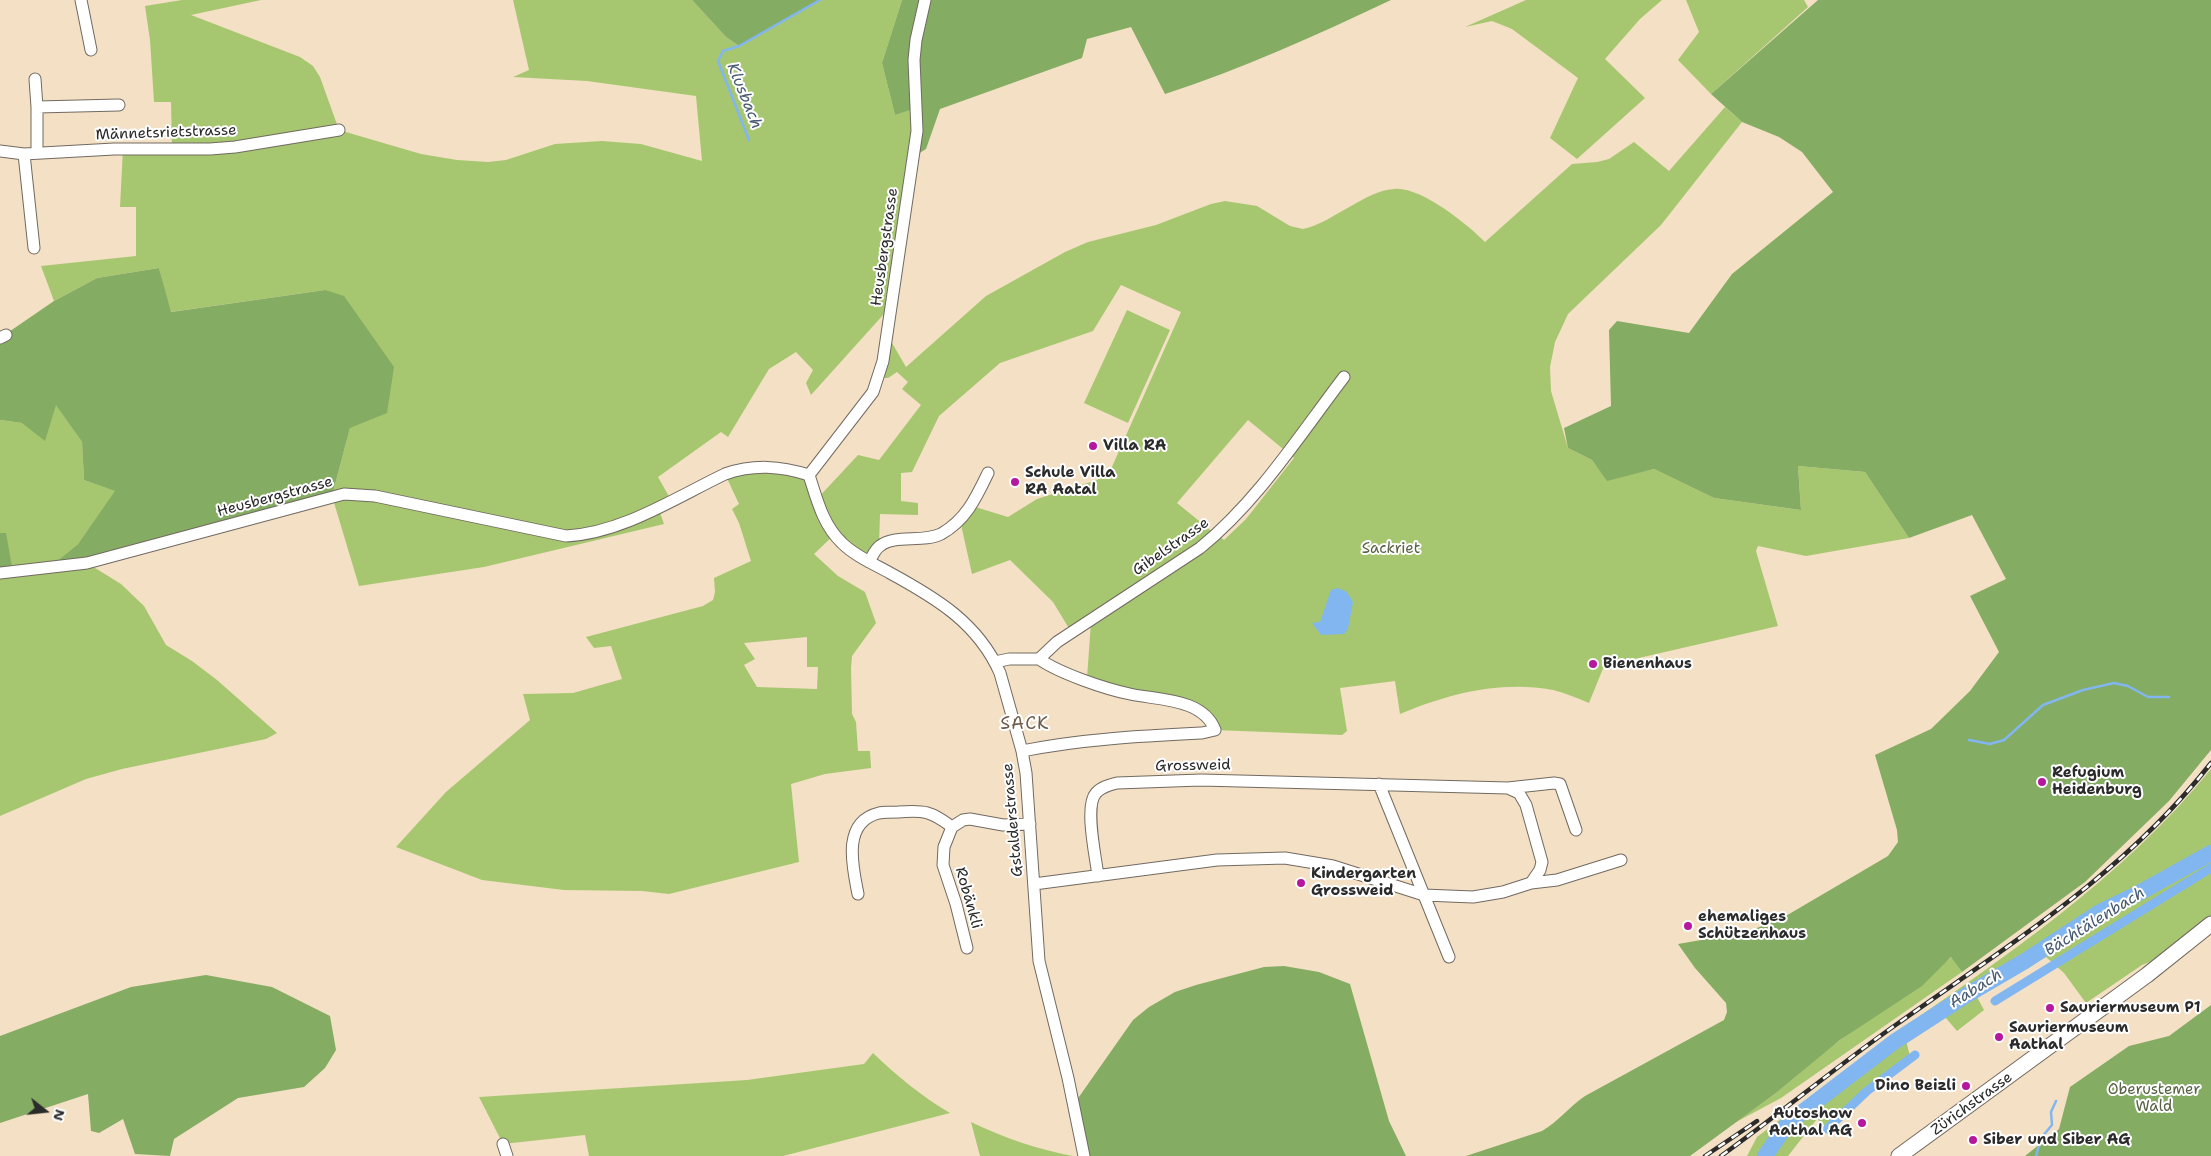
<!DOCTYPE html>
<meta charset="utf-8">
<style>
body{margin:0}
#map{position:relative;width:2211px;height:1156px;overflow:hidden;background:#f4e0c5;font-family:"Shantell Sans",sans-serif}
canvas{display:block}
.north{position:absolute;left:20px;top:1086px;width:50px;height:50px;-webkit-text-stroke:4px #fff;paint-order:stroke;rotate:106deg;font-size:14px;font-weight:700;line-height:20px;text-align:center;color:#2b2b2b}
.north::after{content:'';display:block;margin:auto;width:18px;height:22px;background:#2b2b2b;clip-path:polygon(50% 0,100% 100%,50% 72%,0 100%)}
</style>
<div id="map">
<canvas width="2211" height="1156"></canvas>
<div class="north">N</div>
</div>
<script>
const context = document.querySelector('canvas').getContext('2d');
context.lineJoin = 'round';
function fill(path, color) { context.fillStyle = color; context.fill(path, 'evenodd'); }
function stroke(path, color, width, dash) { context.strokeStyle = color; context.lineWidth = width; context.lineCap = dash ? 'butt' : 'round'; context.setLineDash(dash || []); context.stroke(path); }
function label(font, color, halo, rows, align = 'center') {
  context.font = font + ' "Shantell Sans",sans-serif'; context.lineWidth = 4; context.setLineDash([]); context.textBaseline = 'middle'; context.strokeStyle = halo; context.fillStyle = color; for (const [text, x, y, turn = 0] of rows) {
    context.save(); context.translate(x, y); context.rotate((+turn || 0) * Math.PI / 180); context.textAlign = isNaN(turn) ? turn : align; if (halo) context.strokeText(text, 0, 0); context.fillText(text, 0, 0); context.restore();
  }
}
const green = new Path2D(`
 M182,0H261L191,15L300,57L313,66L320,77L339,130L421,154L457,160L488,162L506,160L555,144L602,141L641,144L702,161L696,96L587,81L513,77L529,70L513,0H692L726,37L739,46L820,0H902L882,63L895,115L916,107L892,305L811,395L806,383L813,370L796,352L769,369L728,437L721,432L658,477L671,500L658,507L664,524L484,567L359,586L332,496L350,428L325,290L170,312L159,268L97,278L54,301L41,266L136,256V207H120L123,149L172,150L171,102H154L150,40L145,6Z
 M1526,0H1662L1640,19L1605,59L1645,98L1577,159L1550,138L1578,78L1512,29L1492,21L1465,27Z
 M1686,0H1804L1808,7L1711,94L1678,60L1699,32Z
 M1725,107L1742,122L1661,225L1568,314L1555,342L1550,367L1551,391L1568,448L1592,460L1607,480L1654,469L1714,498L1801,510L1798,466L1865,472L1909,538L1806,556L1758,546L1756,551L1778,626L1604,666L1589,703C1577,698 1565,693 1553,690C1501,680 1447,694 1400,714L1395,681L1340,688L1347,731L1342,735L1215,730L1203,714L1087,678L1091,622L1219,536L1224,540L1246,519L1294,458L1248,420L1177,503L1214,533L1070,630L1053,602L1010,560L972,574L960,520L972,506L1008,517L1037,499L1097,480L1111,469L1181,312L1121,285L1093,331L1000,363L939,416L912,472L901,473V501L918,503V515L880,514L879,546L869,562L834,535L814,554L838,576L865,592L876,623L852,656L851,668L852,714L856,722L858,751H870L871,768L825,774L791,784L799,862L669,894L642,891L564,890L482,880L396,847L446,792L530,720L523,694L573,693L622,679L611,646L594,648L586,637L703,606L713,600L715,592L714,578L751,561L739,523L732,509L739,504L725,474L739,469L809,475L817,499L858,455L879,460L921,405L902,389L908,382L897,372L888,378H878L888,336L906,367L986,296L1065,252L1088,242L1156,225L1211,204L1225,201L1257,206L1290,226L1303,229C1319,226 1336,214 1351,206C1364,199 1378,190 1394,189C1420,186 1467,224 1485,242L1572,164L1597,162L1609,159L1634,142L1669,171ZM807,637V667H818L817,689L757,687L744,665L755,659L744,643Z
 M1127,310L1170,330L1128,423L1084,403Z
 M56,404L82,442L84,480L116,491L78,544L50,568L87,563L121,584L144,606L166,645L192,661L217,680L277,733L266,739L122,769L86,779L0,816V573L6,533H0V420L22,423Z
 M2211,769V924L2180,950L2142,965L2086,1003L2064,973L2046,957L1983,992L1906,1040L1911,1061L1864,1096L1829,1130L1817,1119L1788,1156H1747L1757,1137C1801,1104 1843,1071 1887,1039C2004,957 2120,881 2211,769Z
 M1952,957L1962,972L1781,1098L1736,1122L1776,1093L1831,1047Z
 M1977,997L1984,1010L1957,1031L1945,1017Z
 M873,1053C897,1076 921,1096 950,1113L783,1156H589L585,1135L503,1144L479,1097L747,1080L864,1064Z
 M971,1122C1004,1138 1037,1149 1073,1156H980Z`);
const forest = new Path2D(`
 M692,0H820L739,46L726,37Z
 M902,0H1391C1317,35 1242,69 1165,94L1131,27L1087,39L1082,58L940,109L926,149L913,157L916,108L895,115L882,63Z
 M1818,0H2211V750L2169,801L2085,882L1962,972L1951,957L1922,986L1840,1040L1776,1093L1690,1156H1466L1542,1131C1558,1122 1569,1107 1585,1096L1724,1020L1727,1012L1726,1003L1695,968L1678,944L1747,932L1784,917L1888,856L1898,842L1897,830L1875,755L1931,729L1970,691L1999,652L1970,596L2006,579L1972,515L1909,538L1865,472L1798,466L1801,510L1714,498L1654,469L1607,481L1592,460L1568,448L1564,428L1611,406L1609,330L1617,321L1689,333L1732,274L1833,192L1802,152L1779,137L1742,122L1711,94Z
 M159,268L171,312L325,290L344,296L394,367L387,413L350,428L332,496L49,568L78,544L115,491L84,480L82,442L56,405L45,441L22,423L0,420V338L54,301L97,278Z
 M0,533H6L13,572L0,573Z
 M1284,966L1319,972L1350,984L1389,1121L1406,1156H1084L1074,1104L1133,1020L1149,1007L1175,992L1196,985L1264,967Z
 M206,975L272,987L330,1016L336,1050L325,1068L304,1087L238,1098L174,1139L170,1156L135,1154L123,1119L99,1133L91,1131L88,1094L0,1123V1036L131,987Z
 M2211,1005V1156H2025L2059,1129L2070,1087L2129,1046L2169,1036Z`);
const water = new Path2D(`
 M1338,588L1347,592L1353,602L1348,629L1344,634L1321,635L1312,623L1320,622L1331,590Z`);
const stream = new Path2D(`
 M749,140L718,61L723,51L739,46L820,0
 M1969,740L1990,744L2004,740L2043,705L2083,690L2114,683L2128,686L2148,697H2169
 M2036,1156L2041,1138L2052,1125L2051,1112L2056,1101`);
const canal = new Path2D(`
 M1995,1001L2211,868
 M1827,1129L1867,1091L1915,1055`);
const river = new Path2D(`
 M1765,1156L1788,1123L1894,1042L1965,996L2025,961L2100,912L2139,893L2211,853`);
const minor = new Path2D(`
 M81,0L91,50
 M35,79L37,107V152
 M37,107L119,105
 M0,151L24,154L114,149H210L235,147L339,130
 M24,154L34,248
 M0,338L6,335
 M809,475C817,500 823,525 842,543C855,556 874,564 890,573C936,598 978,623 1000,673L1022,751L1026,773L1039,961L1068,1078L1084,1156
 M809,475L873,392L883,361L917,131L914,60L916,40L925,0
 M869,562C872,557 875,549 880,546C894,534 923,543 941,534C966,520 976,498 988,473
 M0,573L87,563L344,494L375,496L566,536C622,533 675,498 725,474C754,464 780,466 809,475
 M995,662L1009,659H1039L1057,642L1200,548C1258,501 1299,436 1344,377
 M1022,751C1081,739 1142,736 1202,733L1215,730C1203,698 1157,700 1130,694C1105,689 1059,673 1039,659
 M1379,784L1449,957
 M1508,788L1554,783L1560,784L1576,830
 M1531,883L1557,880L1621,860
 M1034,884L1217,860L1285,858L1333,866L1424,895L1473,897L1503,892L1531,883L1540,870L1542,862L1526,805L1519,793L1508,788L1201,780L1117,783C1109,785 1101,787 1096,793C1084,806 1096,858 1098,876
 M858,894C853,868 841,822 879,813C885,812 892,812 898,812C924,810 931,811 952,827
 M967,948L956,904L943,865L944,847L952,827L963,820L970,819L1003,825L1030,824
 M503,1144L507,1156`);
const major = new Path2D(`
 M1899,1156L2147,975L2211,924`);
const rail = new Path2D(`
 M1705,1156L1757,1121
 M1721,1156C1781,1113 1837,1066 1897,1024C2010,944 2124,874 2211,763`);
const markers = [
 [1093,446,5,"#b5179e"],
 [1015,482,5,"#b5179e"],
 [1593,664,5,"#b5179e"],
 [2042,782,5,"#b5179e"],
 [1301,883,5,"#b5179e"],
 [1688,926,5,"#b5179e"],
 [2050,1008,5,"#b5179e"],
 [1999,1037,5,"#b5179e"],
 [1966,1086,5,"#b5179e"],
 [1862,1123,5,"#b5179e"],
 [1973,1140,5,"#b5179e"]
];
const streetNames = [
 ["Männetsrietstrasse",166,133,-2],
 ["Heusbergstrasse",885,247,-82],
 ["Heusbergstrasse",275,497,-15],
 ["Gibelstrasse",1171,547,-35],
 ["Grossweid",1193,766,-1],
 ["Gstalderstrasse",1013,820,-95],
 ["Robänkli",968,898,74],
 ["Zürichstrasse",1972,1104,-36]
];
const poiNames = [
 ["Villa RA",1103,446],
 ["Schule Villa",1025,473],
 ["RA Aatal",1025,490],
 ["Bienenhaus",1603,664],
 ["Refugium",2052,773],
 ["Heidenburg",2052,790],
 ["Kindergarten",1311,874],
 ["Grossweid",1311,891],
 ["ehemaliges",1698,917],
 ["Schützenhaus",1698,934],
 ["Sauriermuseum P1",2060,1008],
 ["Sauriermuseum",2009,1028],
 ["Aathal",2009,1045],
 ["Dino Beizli",1956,1086,"right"],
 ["Autoshow",1852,1114,"right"],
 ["Aathal AG",1852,1131,"right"],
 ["Siber und Siber AG",1983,1140]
];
const parkNames = [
 ["Sackriet",1391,549],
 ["Oberustemer",2154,1090],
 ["Wald",2154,1107]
];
const waterNames = [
 ["Klusbach",744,96,68],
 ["Bächtälenbach",2095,922,-32],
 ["Aabach",1976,989,-32]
];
const quarterNames = [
 ["SACK",1025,724]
];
fill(green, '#a6c76f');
fill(forest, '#84ac62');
fill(water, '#82b6f0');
stroke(stream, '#82b6f0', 2.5);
stroke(canal, '#82b6f0', 9);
stroke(river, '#82b6f0', 16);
stroke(minor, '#716a61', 13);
stroke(major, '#716a61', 17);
stroke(minor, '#fff', 11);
stroke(major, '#fff', 15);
stroke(rail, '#2b2b2b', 4.5);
stroke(rail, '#fff', 2.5, [8]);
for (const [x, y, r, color] of markers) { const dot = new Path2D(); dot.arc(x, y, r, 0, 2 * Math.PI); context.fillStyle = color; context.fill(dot); stroke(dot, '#fff', 2); }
label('15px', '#2b2b2b', '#fff', streetNames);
label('bold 15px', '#2b2b2b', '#fff', poiNames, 'left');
label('15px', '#566243', '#fff', parkNames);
label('italic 16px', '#495c70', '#fff', waterNames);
context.letterSpacing = '1px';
label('18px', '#6e5c4a', '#fff', quarterNames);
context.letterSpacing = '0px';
</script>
